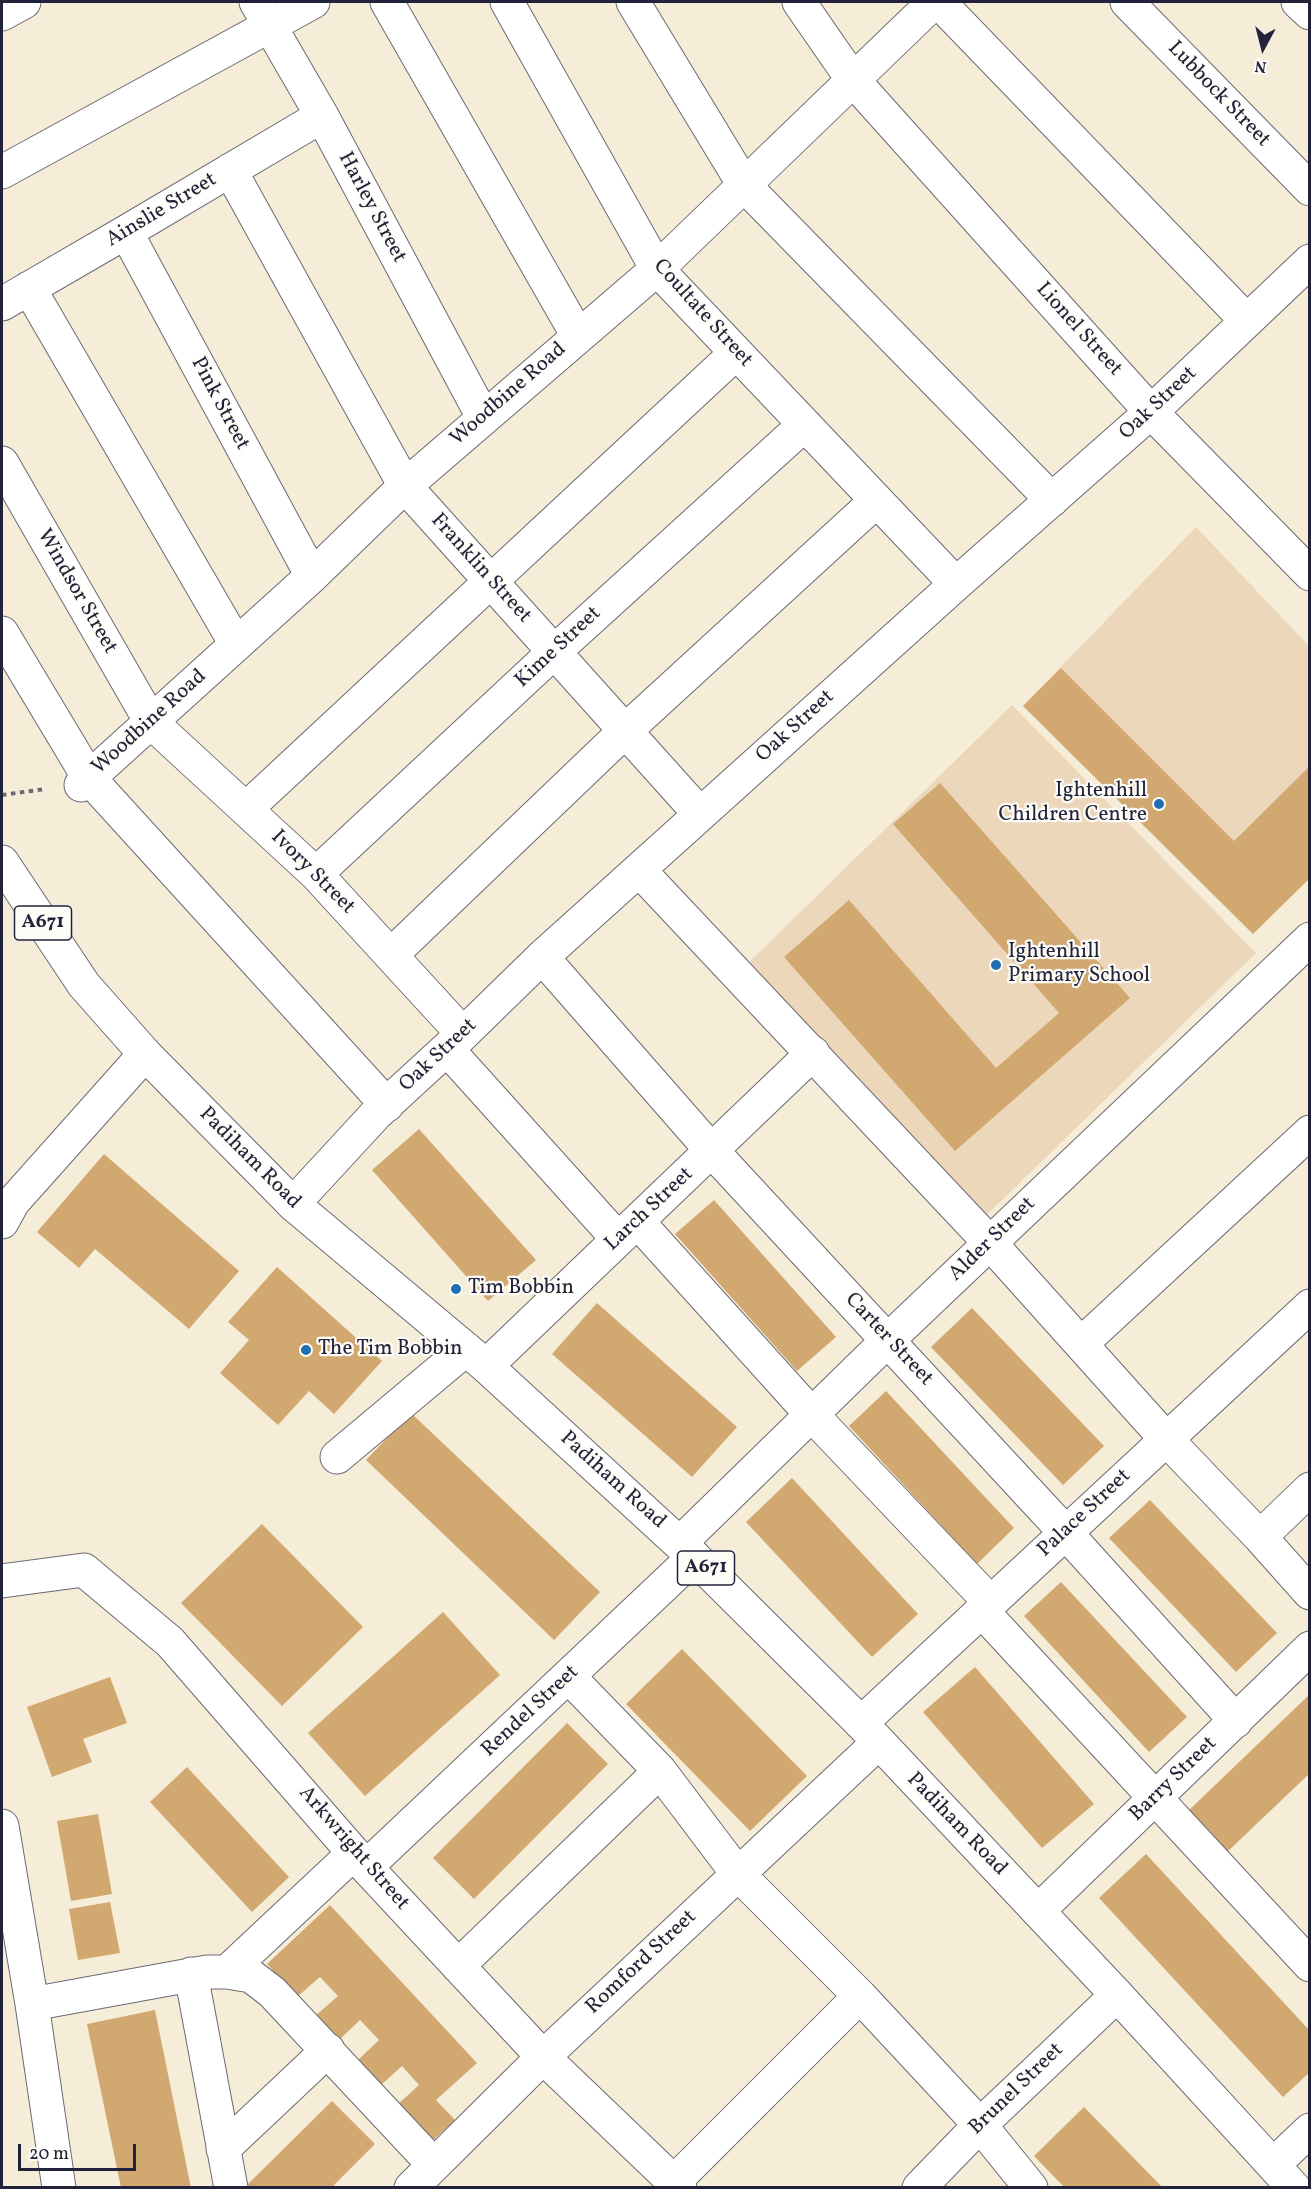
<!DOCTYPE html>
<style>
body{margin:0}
#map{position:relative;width:1311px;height:2189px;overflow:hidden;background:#f6edd9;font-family:Vollkorn,serif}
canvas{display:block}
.frame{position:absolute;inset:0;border:3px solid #22223b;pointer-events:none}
.north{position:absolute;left:1233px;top:18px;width:60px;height:60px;-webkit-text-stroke:4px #fdfcf7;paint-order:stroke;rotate:187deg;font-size:16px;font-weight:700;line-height:24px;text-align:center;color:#22223b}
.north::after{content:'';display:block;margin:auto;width:21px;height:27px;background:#22223b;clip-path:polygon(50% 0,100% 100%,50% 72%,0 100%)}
.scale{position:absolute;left:18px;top:2144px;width:118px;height:27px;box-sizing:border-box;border:3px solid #22223b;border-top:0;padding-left:8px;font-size:18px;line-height:21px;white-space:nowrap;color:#22223b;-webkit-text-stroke:4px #fdfcf7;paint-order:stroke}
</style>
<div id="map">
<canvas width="1311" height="2189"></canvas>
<div class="frame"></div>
<div class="north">N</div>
<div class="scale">20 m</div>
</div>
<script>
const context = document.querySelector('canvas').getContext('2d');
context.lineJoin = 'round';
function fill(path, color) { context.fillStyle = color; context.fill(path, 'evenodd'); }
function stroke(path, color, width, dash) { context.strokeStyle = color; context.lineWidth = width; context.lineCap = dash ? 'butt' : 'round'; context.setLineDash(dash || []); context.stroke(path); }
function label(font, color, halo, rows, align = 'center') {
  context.font = font + ' Vollkorn,serif'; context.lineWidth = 4.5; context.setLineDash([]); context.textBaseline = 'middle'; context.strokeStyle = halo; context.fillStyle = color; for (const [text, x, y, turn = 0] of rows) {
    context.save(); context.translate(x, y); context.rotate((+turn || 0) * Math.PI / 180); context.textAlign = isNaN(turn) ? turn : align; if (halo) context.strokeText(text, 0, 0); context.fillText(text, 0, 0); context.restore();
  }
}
const built = new Path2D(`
 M1196,527L1309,646V878L1253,934L1023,706Z
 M1012,705L1256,953L966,1235L735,976Z`);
const building = new Path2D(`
 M1061,668L1234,841L1310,766V878L1253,934L1023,706Z
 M940,783L1130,998L955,1151L784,957L849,900L996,1068L1059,1013L893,824Z
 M419,1129L536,1260L488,1301L372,1170Z
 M104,1154L239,1271L189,1329L95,1249L79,1268L37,1232Z
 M714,1200L836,1337L797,1371L675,1234Z
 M277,1267L382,1361L334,1414L309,1391L278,1425L220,1373L249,1340L228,1322Z
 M597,1303L737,1427L692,1477L552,1354Z
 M972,1308L1104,1446L1063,1485L931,1347Z
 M886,1391L1014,1528L977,1564L849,1426Z
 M411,1413L600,1592L554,1640L366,1460Z
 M792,1478L918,1614L872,1657L746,1522Z
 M1150,1500L1277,1633L1236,1672L1109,1538Z
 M262,1524L363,1627L282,1706L181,1603Z
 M1061,1582L1187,1717L1149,1752L1024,1616Z
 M443,1612L500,1675L365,1796L308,1733Z
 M682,1649L807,1776L750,1831L626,1704Z
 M975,1667L1094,1804L1042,1848L923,1712Z
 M110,1677L127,1723L83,1739L92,1762L52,1777L27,1707Z
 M1310,1694V1773L1225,1854L1186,1813Z
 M567,1723L608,1764L474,1899L433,1858Z
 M187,1767L289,1877L252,1912L150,1802Z
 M98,1814L112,1894L71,1901L57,1821Z
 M1146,1854L1310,2031V2072L1283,2097L1099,1898Z
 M110,1902L120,1953L78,1960L69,1909Z
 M330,1905L477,2063L436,2100L455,2120L430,2143L396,2106L419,2085L402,2066L380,2086L357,2061L379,2040L360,2020L337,2042L314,2017L338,1996L320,1977L297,1997L267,1964Z
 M155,2010L191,2188H121L87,2024Z
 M332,2101L375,2144L331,2188H244Z
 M1084,2107L1163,2188H1065L1034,2156Z`);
const path = new Path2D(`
 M2,795L45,789`);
const minor = new Path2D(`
 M256,2L322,116L483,417
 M387,2L578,336
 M507,2L657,269L956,584
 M633,2L744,185L1052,500
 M799,2L853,80L1151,412L1310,574
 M939,2L1247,321
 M1127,2L1310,189
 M1298,2L1310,13
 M2,14L24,2
 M230,170L405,486L700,814
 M2,172L313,2
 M126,232L312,576
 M29,288L236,644
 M2,304L126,232L322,116
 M2,463L151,722L316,874L463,1034
 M2,633L89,778L387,1105
 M81,785L312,576L405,486L657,269L934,2
 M246,809L736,353
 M639,870L990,1243L1166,1439L1260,1537L1310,1593
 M316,874L554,652L804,425
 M391,955L625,731L876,501
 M542,957L712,1151L1065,1532L1236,1721
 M447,1049L618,1239
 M293,1204L377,1113L463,1034L542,957L956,584L1151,412L1310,261
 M2,1222L13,1202L145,1054
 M638,1222L812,1415L990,1602
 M1081,1344L1310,1132
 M486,1366L813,1053
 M337,1457L466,1349
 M1260,1537L1310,1489
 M680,1543L888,1340L1310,939
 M2,1581L84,1570L170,1642L366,1867L543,2057L680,2188
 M981,1610L1310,1965
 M569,1677L660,1771L737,1873L860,1996L980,2125L1031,2188
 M861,1723L1310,1306
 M2,1826L32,2004L59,2188
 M366,1867L694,1557
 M1038,1911L1310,1648
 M458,1966L660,1771
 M227,1972L354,1853
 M191,1974L231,2188
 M32,2004L207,1972H227L251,1976L272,1992L434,2165
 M223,2149L328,2050
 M1274,2164L1310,2130
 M674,2182L860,1996
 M411,2188L543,2057L878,1743
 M919,2188L980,2125L1117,1995`);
const major = new Path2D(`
 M2,862L84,985L145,1054L293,1204L486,1366L694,1557L861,1723L1117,1995L1294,2188`);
const markers = [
 [1159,804,6,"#1f6fb2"],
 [996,965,6,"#1f6fb2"],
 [456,1289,6,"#1f6fb2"],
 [306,1350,6,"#1f6fb2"]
];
const shields = [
 [43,923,57],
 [706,1568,57]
];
const shieldNames = [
 ["A671",43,923],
 ["A671",706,1568]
];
const streetNames = [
 ["Lubbock Street",1218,95,46],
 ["Harley Street",371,208,62],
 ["Ainslie Street",162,211,-31],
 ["Coultate Street",702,314,48],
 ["Lionel Street",1078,330,48],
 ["Woodbine Road",509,395,-41],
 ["Pink Street",219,404,62],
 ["Oak Street",1159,404,-43],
 ["Franklin Street",480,569,48],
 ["Windsor Street",76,592,60],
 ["Kime Street",559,648,-43],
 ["Woodbine Road",150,723,-42],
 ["Oak Street",796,727,-42],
 ["Ivory Street",312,873,45],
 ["Oak Street",439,1056,-43],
 ["Padiham Road",249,1159,45],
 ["Larch Street",650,1210,-43],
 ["Alder Street",993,1240,-44],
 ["Carter Street",888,1340,47],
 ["Padiham Road",612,1481,42],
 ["Palace Street",1085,1514,-43],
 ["Rendel Street",531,1712,-43],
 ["Barry Street",1174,1780,-44],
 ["Padiham Road",956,1825,46],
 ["Arkwright Street",353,1849,49],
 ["Romford Street",642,1963,-43],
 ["Brunel Street",1017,2090,-44]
];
const poiNames = [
 ["Ightenhill",1147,792,"right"],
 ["Children Centre",1147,816,"right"],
 ["Ightenhill",1008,953],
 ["Primary School",1008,977],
 ["Tim Bobbin",468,1289],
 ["The Tim Bobbin",318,1350]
];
fill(built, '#edd7bb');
fill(building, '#d2a871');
stroke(minor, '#6c6972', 35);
stroke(major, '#6c6972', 35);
stroke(path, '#6c6972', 4, [4.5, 4.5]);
stroke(minor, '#fff', 33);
stroke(major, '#fff', 33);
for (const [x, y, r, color] of markers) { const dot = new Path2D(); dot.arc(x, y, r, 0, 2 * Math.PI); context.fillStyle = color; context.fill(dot); stroke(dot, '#fdfcf7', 2); }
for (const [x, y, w] of shields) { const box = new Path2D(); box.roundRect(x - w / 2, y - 17, w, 34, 4.5); context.fillStyle = '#fdfcf7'; context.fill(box); stroke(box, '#22223b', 1.5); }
label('bold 20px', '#22223b', null, shieldNames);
label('21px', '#22223b', '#fdfcf7', streetNames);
label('21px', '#22223b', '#fdfcf7', poiNames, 'left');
</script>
